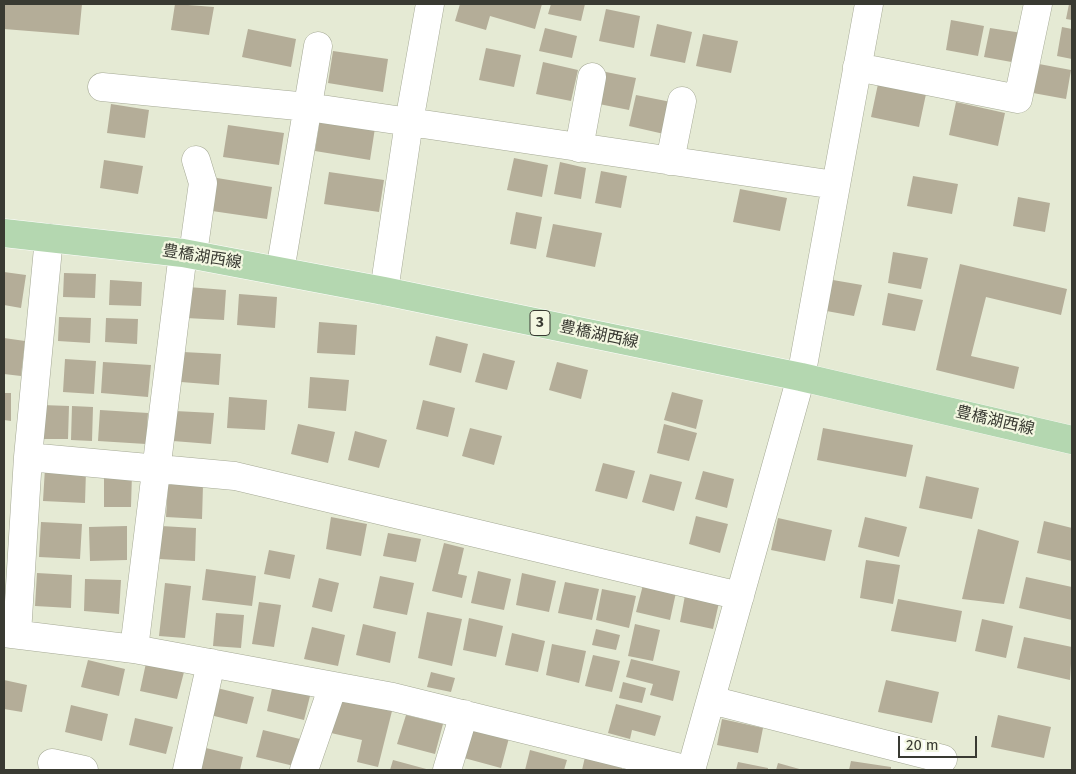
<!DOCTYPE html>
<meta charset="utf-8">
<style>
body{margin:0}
#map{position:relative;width:1076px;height:774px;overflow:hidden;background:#e5ead4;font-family:"Fira Sans",sans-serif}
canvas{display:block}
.frame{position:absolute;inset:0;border:5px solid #393a32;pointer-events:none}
.scale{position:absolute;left:898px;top:736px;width:79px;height:22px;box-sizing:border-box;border:2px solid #393a32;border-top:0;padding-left:6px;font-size:15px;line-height:18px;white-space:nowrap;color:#393a32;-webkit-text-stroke:4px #f3f7e1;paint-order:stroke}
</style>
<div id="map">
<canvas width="1076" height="774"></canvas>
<div class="frame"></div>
<div class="scale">20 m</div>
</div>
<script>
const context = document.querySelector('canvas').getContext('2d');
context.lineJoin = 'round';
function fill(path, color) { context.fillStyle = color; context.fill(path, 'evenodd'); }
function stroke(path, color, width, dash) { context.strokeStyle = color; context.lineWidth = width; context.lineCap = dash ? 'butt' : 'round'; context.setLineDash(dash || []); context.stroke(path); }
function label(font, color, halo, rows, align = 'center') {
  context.font = font + ' "Fira Sans","Noto Sans JP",sans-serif'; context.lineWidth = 4.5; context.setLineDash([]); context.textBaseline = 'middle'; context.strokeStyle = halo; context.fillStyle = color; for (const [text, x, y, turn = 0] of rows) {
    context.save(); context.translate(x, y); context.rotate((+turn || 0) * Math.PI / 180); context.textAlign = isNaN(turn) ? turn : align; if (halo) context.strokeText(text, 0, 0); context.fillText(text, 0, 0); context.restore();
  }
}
const building = new Path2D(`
 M4,4H82L79,35L4,29Z
 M175,4L214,7L209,35L171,30Z
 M460,4H542L535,29L490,16L486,30L455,21Z
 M551,4H585L581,21L548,14Z
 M1069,4H1072V20L1066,19Z
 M606,9L640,16L634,48L599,41Z
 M951,20L984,26L978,56L946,50Z
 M657,24L692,32L685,63L650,56Z
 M1062,27L1072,29V59L1057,56Z
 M545,28L577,36L572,58L539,51Z
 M990,28L1022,33L1017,63L984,57Z
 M248,29L296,39L291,67L242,57Z
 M703,34L738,41L731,73L696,66Z
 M486,48L521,55L514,87L479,80Z
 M333,51L388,59L383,92L328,83Z
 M543,62L578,70L571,101L536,94Z
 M1039,64L1071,70L1066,99L1033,93Z
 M601,71L636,78L629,110L594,103Z
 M878,84L926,94L919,127L871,117Z
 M636,95L671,102L664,134L629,126Z
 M956,102L1005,113L998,146L949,135Z
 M111,104L149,110L145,138L107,133Z
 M320,119L375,128L370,160L315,151Z
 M228,125L284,133L279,165L223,157Z
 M514,158L548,165L542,197L507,190Z
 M104,160L143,166L138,194L100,188Z
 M560,162L586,168L581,199L554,194Z
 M601,171L627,176L621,208L595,203Z
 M329,172L384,180L379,212L324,204Z
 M913,176L958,184L952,214L907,206Z
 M217,178L272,187L267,219L212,211Z
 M740,189L787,198L780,231L733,222Z
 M1018,197L1050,203L1045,232L1013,226Z
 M516,212L542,217L536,249L510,244Z
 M553,224L602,233L595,267L546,257Z
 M893,252L928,258L921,289L888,283Z
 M960,264L1067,289L1061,315L986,297L971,356L1019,367L1014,389L936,370Z
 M4,272L26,275L21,308L4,305Z
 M64,273L96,274L95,298L63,297Z
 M827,279L862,285L854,316L821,310Z
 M110,280L142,282L141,306L109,305Z
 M188,287L226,290L224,320L186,318Z
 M888,293L923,300L915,331L882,325Z
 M239,294L277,297L275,328L237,325Z
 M59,317L91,318L90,343L58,341Z
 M106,318L138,319L137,344L105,342Z
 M319,322L357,325L355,355L317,353Z
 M436,336L468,344L461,373L429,365Z
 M4,338L25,341L21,376L4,374Z
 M183,352L221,354L219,385L181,382Z
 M483,353L515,361L507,390L475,382Z
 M65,359L96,361L94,394L63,392Z
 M103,362L151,365L148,397L101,393Z
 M557,362L588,370L581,399L549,390Z
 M310,377L349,380L346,411L308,408Z
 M672,392L703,400L696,429L664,420Z
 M4,393H11V421L4,420Z
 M229,397L267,400L265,430L227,428Z
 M423,400L455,408L448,437L416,429Z
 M42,405L69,406L68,439H42Z
 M72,406L93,407L92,441L71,440Z
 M100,410L148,413L146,444L98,441Z
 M175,411L214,413L211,444L173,441Z
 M298,424L335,432L328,463L291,454Z
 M664,424L697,433L689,461L657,453Z
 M470,428L502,436L494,465L462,456Z
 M823,428L913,445L906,477L817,460Z
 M355,431L387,440L379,468L348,460Z
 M603,463L635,471L627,499L595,491Z
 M45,468L86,470L85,503L43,501Z
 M703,471L734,479L727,508L695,499Z
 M104,473H132L131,507H104Z
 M650,474L682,482L674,511L642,502Z
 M926,476L979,488L972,519L919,508Z
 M168,484L203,485L202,519L166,517Z
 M696,516L728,524L720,553L689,544Z
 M331,517L367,524L361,556L326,549Z
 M865,517L907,527L899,557L858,547Z
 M778,518L832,530L825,561L771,550Z
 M1044,521L1072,528V561L1037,553Z
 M41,522L82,524L80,559L39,557Z
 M127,526V560L90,561L89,527Z
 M161,526L196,528L195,561L159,559Z
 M978,529L1019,541L1004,604L962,599Z
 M388,533L421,539L416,562L383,556Z
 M444,543L464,548L458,574L467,576L462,598L432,591Z
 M269,550L295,555L290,579L264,574Z
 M866,560L900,565L893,604L860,598Z
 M206,569L256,576L252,606L202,600Z
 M478,571L511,579L504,610L471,603Z
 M37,573L72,575L71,608L35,606Z
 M522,573L556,581L549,612L516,605Z
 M380,576L414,583L407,615L373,608Z
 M1026,577L1072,587V620L1019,608Z
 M319,578L339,583L332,612L312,607Z
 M85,579L121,580L119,614L84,611Z
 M644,581L677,588L670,620L636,612Z
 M565,582L599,589L592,620L558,613Z
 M165,583L191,586L185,638L159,636Z
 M602,589L636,596L629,628L596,620Z
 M686,590L720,598L713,629L680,622Z
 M898,599L962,611L956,642L891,631Z
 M259,602L281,605L274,647L252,644Z
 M427,612L462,619L452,666L418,658Z
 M216,613L244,615L241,648L213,646Z
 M469,618L503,626L496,657L463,650Z
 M982,619L1013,626L1006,658L975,651Z
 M363,624L396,632L390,663L356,655Z
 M635,624L660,630L653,661L628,656Z
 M312,627L345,635L338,666L304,659Z
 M596,629L620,635L616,650L592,645Z
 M512,633L545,641L538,672L505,665Z
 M1024,637L1072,647L1070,680L1017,668Z
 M552,644L586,651L579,683L546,675Z
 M593,655L620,661L612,692L585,686Z
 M631,659L680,671L673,701L650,695L653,684L626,677Z
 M88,660L125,669L119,696L81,687Z
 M146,663L184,672L177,699L140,691Z
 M431,672L455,678L451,692L427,687Z
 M4,680L27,685L22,712L4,709Z
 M886,680L939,692L932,723L878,712Z
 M623,682L646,688L642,703L619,698Z
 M273,684L311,692L304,720L267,711Z
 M217,688L254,697L247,724L210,715Z
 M340,698L392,711L378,767L357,762L362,740L331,733Z
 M616,704L661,716L655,736L632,730L630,739L608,733Z
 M71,705L108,714L102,741L65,732Z
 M406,715L443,724L435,754L397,744Z
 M998,715L1051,727L1044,758L991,747Z
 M135,718L173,727L166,754L129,745Z
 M722,719L763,728L758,753L717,745Z
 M472,728L509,738L501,768L464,758Z
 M263,730L300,739L294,766L256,757Z
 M206,748L243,757L240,770H200Z
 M530,750L567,760L564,770H525Z
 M585,757L622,767V770H582Z
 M393,760L430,770H390Z
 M851,761L891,767V770H849Z
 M738,762L768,768V770H736Z
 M778,763L803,770H776Z`);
const minor = new Path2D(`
 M857,67L1018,99L1038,4
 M102,87L308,107L835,185
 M579,148L592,77
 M670,161L682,101
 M193,254L203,183L196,160
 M280,271L318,46
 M384,291L409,122L430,4
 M28,457L235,476L740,596
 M4,633L134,649L393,697L689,770
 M17,634L28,457L49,238
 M134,649L183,253
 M711,700L943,759
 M52,763L84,770
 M187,770L211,663
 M304,770L333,686
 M447,770L464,714
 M691,770L801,377L869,4`);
const major = new Path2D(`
 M4,233L183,253L384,291L801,377L1072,440`);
const shields = [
 [540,323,20]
];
const shieldNames = [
 ["3",540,323]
];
const streetNames = [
 ["豊橋湖西線",202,257,9],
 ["豊橋湖西線",599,335,12],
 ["豊橋湖西線",995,421,13]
];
fill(building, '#b4ad98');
stroke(minor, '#a5a995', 29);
stroke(major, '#fff', 29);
stroke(minor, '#fff', 28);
stroke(major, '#b4d7b0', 28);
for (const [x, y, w] of shields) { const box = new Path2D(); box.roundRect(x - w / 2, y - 12.5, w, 25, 4); context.fillStyle = '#f3f7e1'; context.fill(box); stroke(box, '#393a32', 1); }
label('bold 15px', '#393a32', null, shieldNames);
label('16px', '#393a32', '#f3f7e1', streetNames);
</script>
